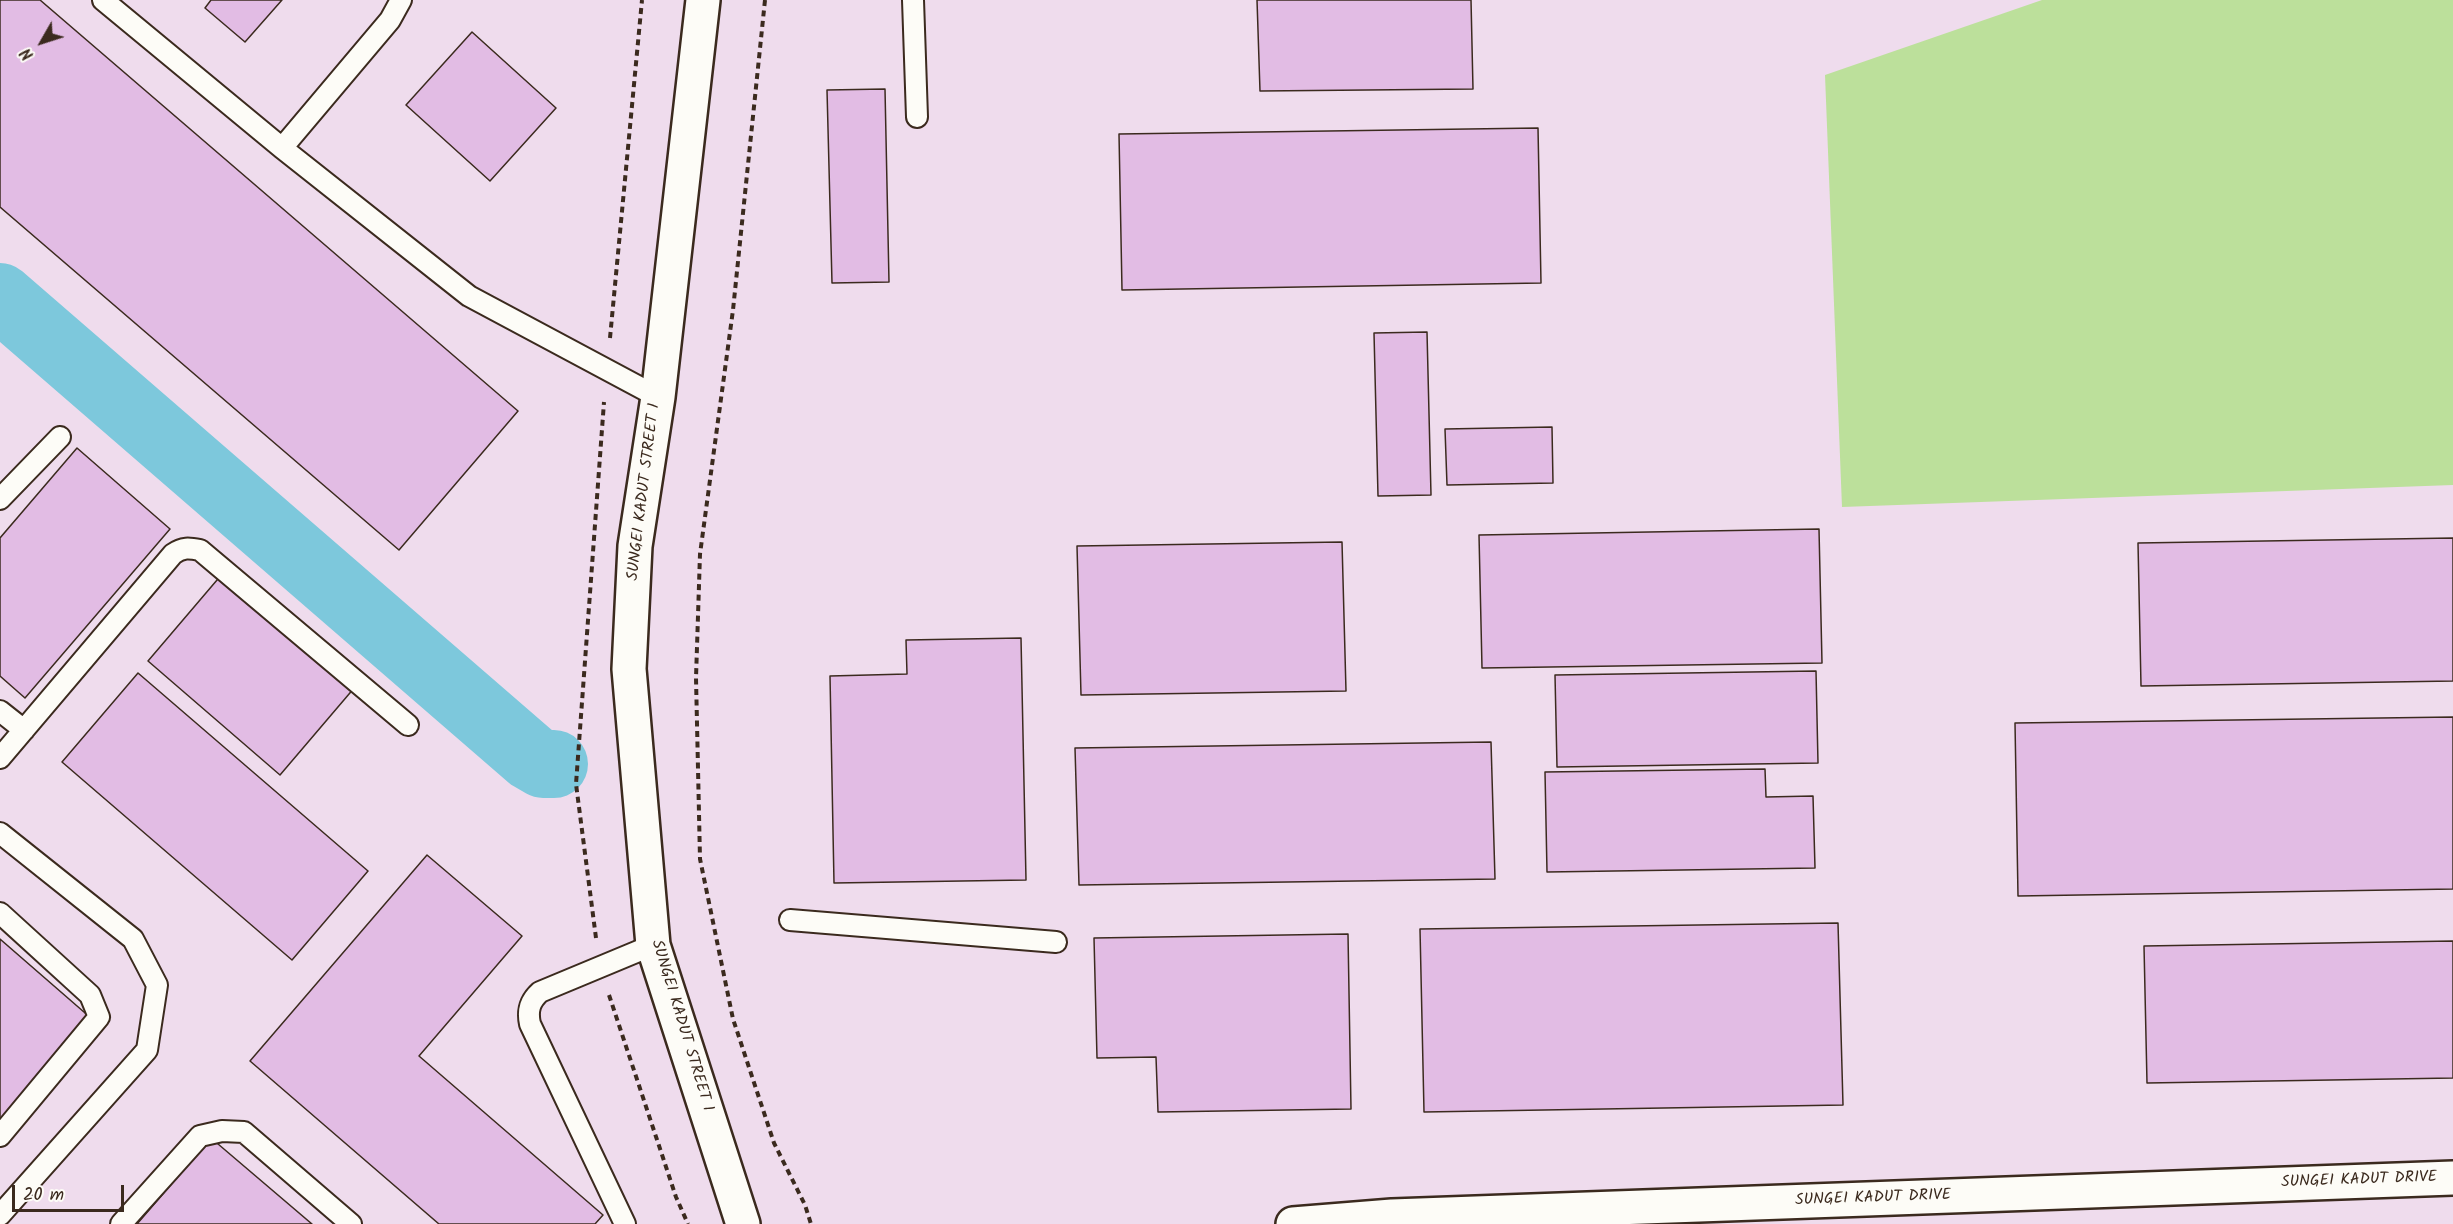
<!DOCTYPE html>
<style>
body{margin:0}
#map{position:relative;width:2453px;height:1224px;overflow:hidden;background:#f5e9f1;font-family:Kalam,sans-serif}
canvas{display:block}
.north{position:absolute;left:12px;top:12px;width:60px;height:60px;-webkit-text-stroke:4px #fdfcf7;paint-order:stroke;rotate:231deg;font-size:16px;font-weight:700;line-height:24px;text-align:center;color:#3b2a1e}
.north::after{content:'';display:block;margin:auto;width:21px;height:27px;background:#3b2a1e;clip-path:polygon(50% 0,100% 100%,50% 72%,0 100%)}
.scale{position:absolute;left:12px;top:1185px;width:112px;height:27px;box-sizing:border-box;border:3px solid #3b2a1e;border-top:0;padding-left:8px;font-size:18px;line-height:21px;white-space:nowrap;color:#3b2a1e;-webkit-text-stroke:4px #fdfcf7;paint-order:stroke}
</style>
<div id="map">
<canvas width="2453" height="1224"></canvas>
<div class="north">N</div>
<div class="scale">20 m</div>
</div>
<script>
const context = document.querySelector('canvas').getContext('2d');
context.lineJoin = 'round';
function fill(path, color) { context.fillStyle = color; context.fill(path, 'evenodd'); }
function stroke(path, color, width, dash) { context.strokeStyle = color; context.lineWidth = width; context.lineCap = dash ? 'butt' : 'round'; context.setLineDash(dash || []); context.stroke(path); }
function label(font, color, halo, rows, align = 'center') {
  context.font = font + ' Kalam,sans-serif'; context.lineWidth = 4.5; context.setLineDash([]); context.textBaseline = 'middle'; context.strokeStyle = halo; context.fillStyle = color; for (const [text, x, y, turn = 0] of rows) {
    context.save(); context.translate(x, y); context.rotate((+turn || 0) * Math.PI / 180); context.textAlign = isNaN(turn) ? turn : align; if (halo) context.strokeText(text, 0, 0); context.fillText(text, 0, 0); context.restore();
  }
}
const built = new Path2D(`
 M0,0H2453V1224H0Z`);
const green = new Path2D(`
 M2042,0H2453V485L1842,507L1825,75Z`);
const river = new Path2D(`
 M0,297L531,757L543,764H554`);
const building = new Path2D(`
 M0,0H40L518,411L399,550L0,207Z
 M211,0H282L245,42L205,8Z
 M1257,0H1471L1473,89L1260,91Z
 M472,32L556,108L490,181L406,105Z
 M885,89L889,282L832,283L827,90Z
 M1538,128L1541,283L1122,290L1119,134Z
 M1427,332L1431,495L1378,496L1374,333Z
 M1552,427L1553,483L1447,485L1445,429Z
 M77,448L170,529L25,698L0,676V538Z
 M1819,529L1822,663L1482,668L1479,535Z
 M2453,538V681L2141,686L2138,543Z
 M1342,542L1346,691L1081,695L1077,546Z
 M223,573L355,687L280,775L148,661Z
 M1021,638L1026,880L834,883L830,676L907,674L906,640Z
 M1816,671L1818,763L1557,767L1555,675Z
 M138,673L368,871L292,960L62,762Z
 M2453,717V889L2018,896L2015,723Z
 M1491,742L1495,879L1079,885L1075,748Z
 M1765,769L1766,797L1813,796L1815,868L1547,872L1545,772Z
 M427,855L522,936L419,1056L603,1215L595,1224H439L250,1061Z
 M1838,923L1843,1105L1424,1112L1420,929Z
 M1348,934L1351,1109L1158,1112L1156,1057L1097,1058L1094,938Z
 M0,939L92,1019L0,1126Z
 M2453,941V1078L2147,1083L2144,946Z
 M211,1138L312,1224H137Z`);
const path = new Path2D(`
 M765,0L733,310L700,554L696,678L700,859L733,1019L774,1143L805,1205L811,1224
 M610,338L642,0
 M596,938L576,784L604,402
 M609,995L676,1197L688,1224`);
const lane = new Path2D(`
 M103,0L282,148L469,296L658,397
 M913,0L917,117
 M282,148L390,20L401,0
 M0,499L60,437
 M0,711L24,730
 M0,758L173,554C183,547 189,548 200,550L408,725
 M0,833L133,939L157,985L147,1050L0,1215
 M0,913L90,995L99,1017L0,1136
 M790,920L1056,942
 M121,1224L200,1136L222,1131L244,1132L351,1224
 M625,1224L530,1024C527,1010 530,1001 540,992L653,945`);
const secondary = new Path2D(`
 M703,0L658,397L635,546L629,669L653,945L743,1224
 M1293,1224L1392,1216L2453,1178`);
const streetNames = [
 ["SUNGEI KADUT STREET 1",645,492,-83],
 ["SUNGEI KADUT STREET 1",681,1026,73],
 ["SUNGEI KADUT DRIVE",2359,1181,-2],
 ["SUNGEI KADUT DRIVE",1873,1199,-2]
];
fill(built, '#efdced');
fill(green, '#bce09b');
stroke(river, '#7dc8dc', 68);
fill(building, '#e2bce4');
stroke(building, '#3b2a1e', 1.5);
stroke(lane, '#3b2a1e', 24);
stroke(secondary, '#3b2a1e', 38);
stroke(path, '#3b2a1e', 4, [6, 4.5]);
stroke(lane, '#fdfcf7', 20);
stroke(secondary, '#fdfcf7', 33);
label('16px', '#3b2a1e', '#fdfcf7', streetNames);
</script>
